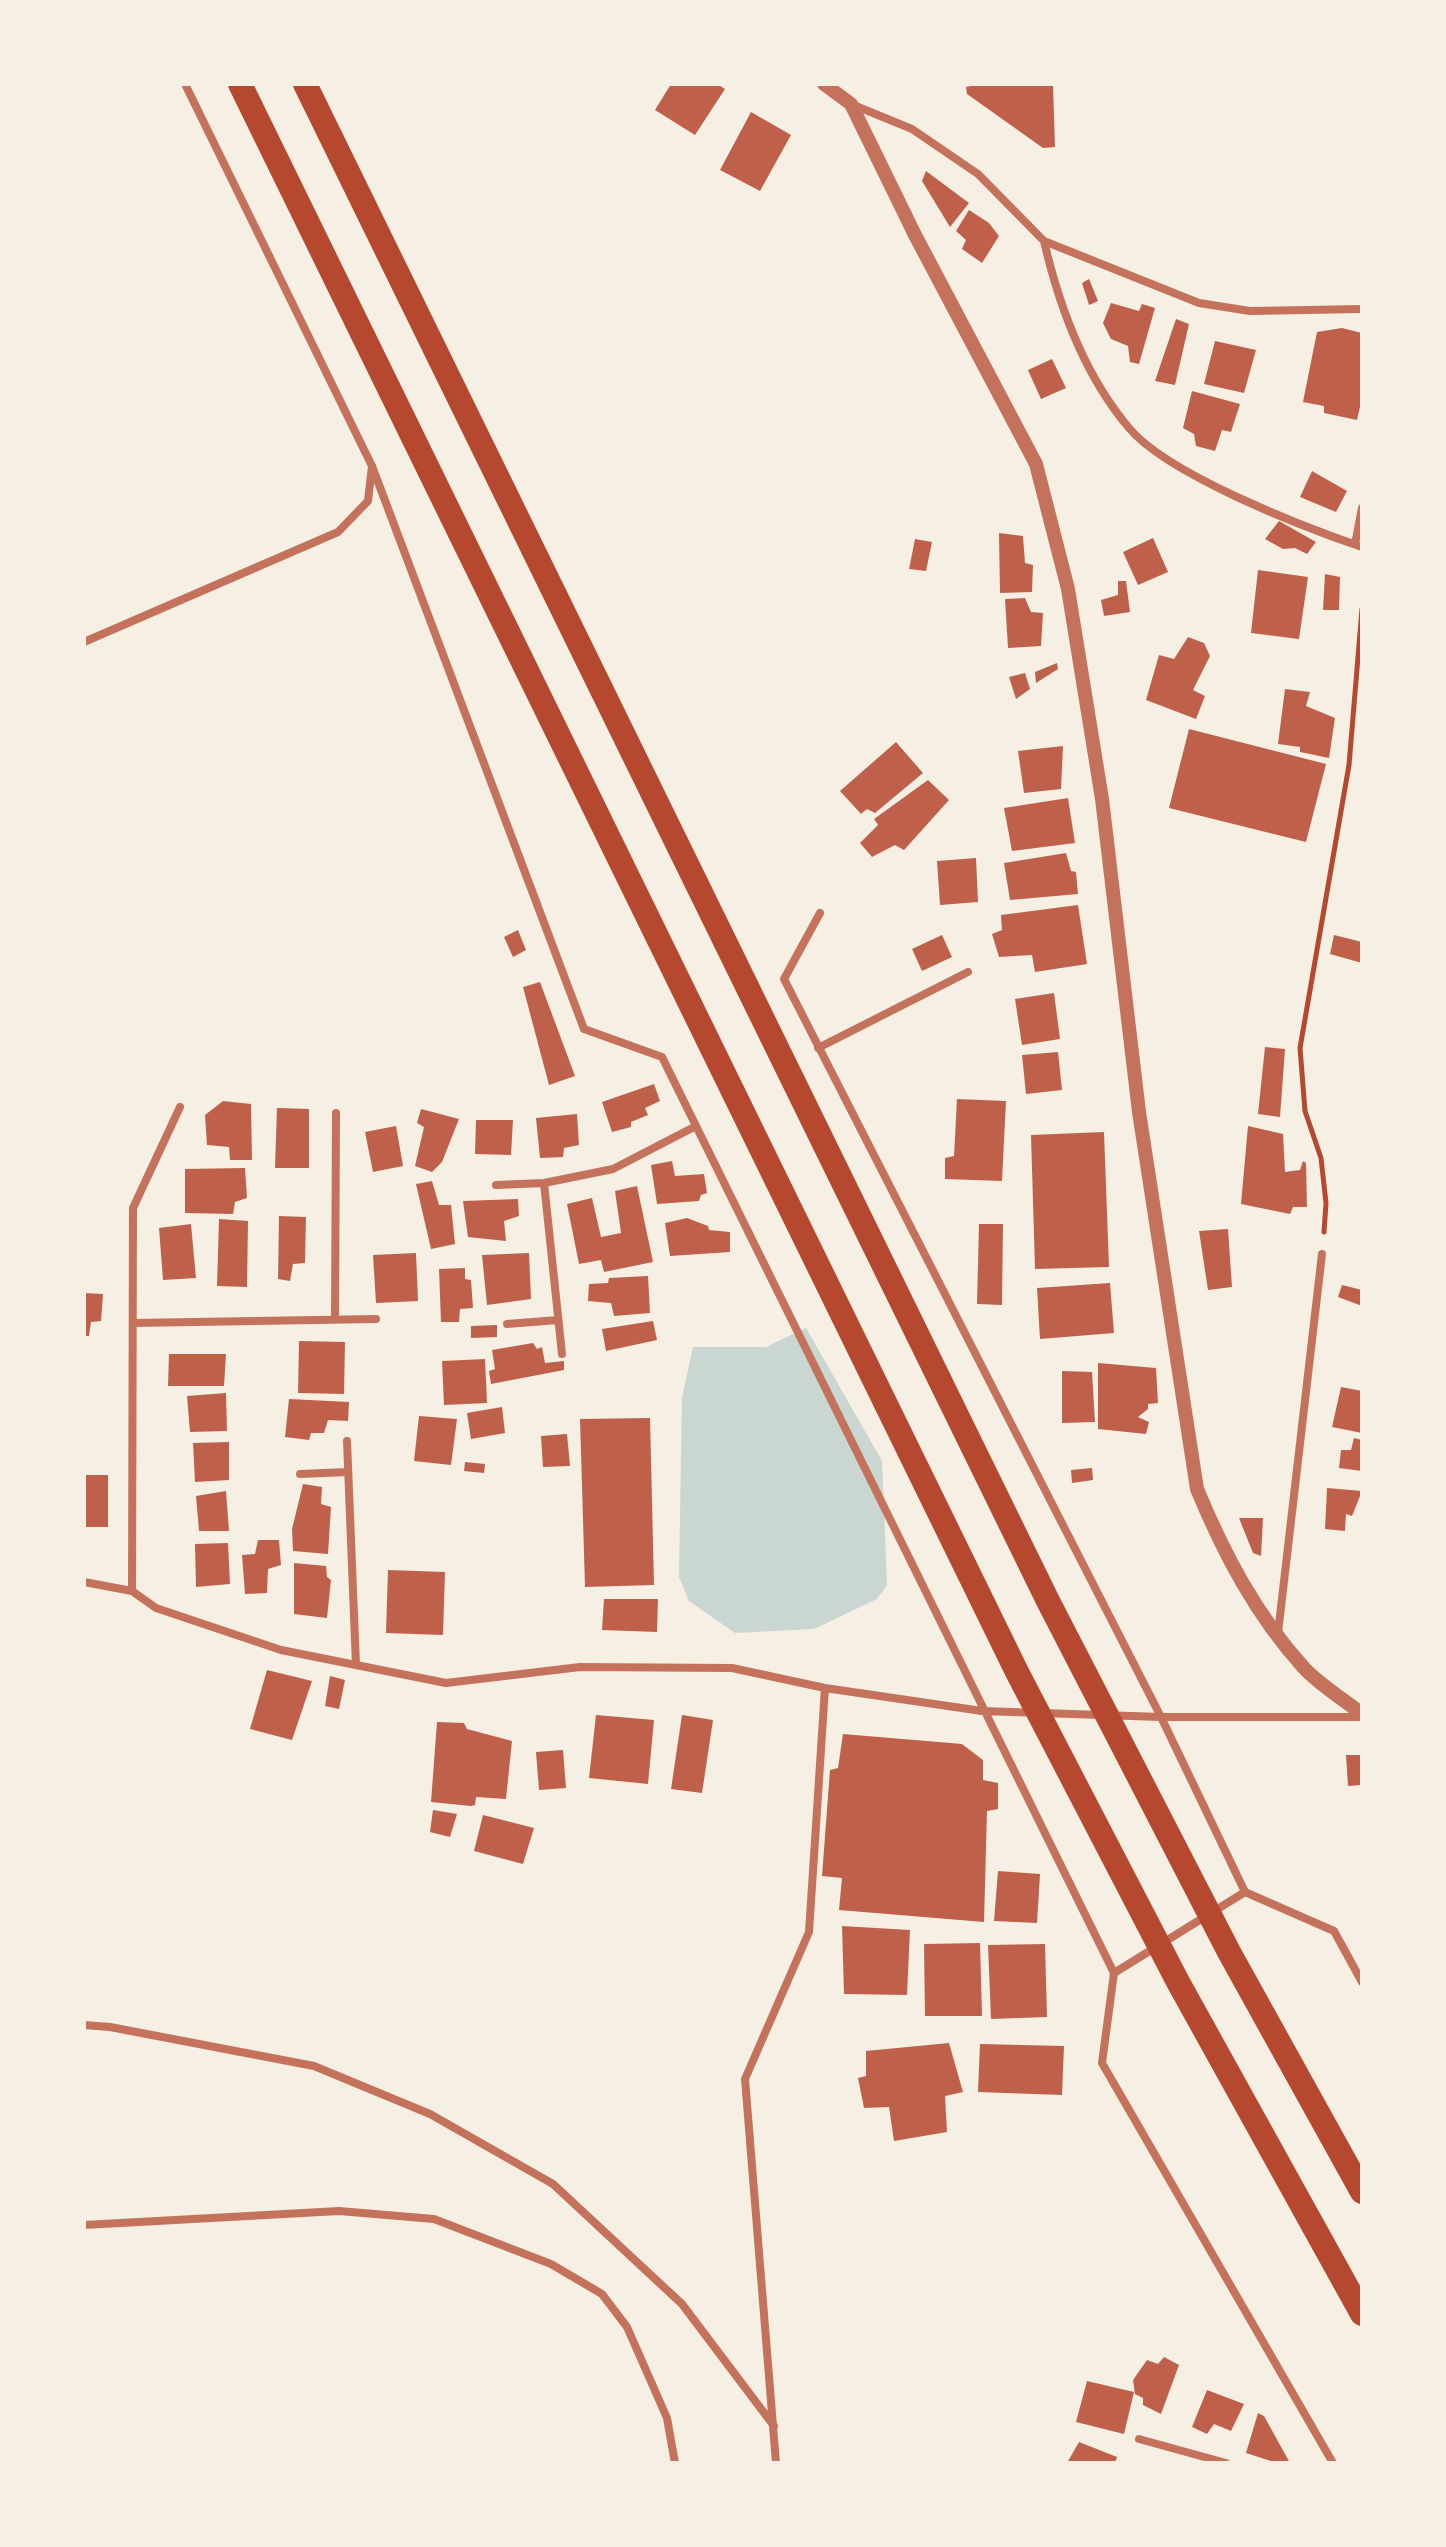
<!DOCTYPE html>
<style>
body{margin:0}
#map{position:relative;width:1446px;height:2547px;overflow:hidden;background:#f6efe4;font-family:"Sofia Sans Condensed",sans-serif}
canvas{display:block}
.frame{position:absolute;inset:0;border:86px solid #f6efe4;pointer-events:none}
</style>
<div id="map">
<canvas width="1446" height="2547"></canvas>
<div class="frame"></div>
</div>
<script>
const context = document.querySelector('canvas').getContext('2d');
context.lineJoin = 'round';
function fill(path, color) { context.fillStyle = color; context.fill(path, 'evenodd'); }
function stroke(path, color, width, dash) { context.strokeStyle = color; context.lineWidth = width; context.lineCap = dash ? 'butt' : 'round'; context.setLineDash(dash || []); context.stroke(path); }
const water = new Path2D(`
 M806,1328L882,1461L887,1585L877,1599L814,1629L735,1633L689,1601L679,1577L682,1398L693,1347H766Z`);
const building = new Path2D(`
 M671,84H717L725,89L695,135L655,110Z
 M980,84H1053L1055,147L1043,148L967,94L966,87Z
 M751,112L791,135L760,191L720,170Z
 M926,171L969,203L950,227L922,181Z
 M969,210L989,223L999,236L982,263L962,249L966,240L956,231Z
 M1089,279L1098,301L1089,305L1082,283Z
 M1111,303L1139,311L1142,304L1155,308L1139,364L1130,362L1128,346L1111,339L1103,323Z
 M1176,319L1189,324L1175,385L1155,381Z
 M1342,328L1362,333V398L1357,420L1324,413V406L1303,402L1317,332Z
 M1215,341L1256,350L1244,393L1204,384Z
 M1052,359L1066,388L1041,399L1028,370Z
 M1192,391L1240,404L1231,432L1222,430L1215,451L1196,446L1194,434L1183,428Z
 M1312,471L1347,491L1336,512L1300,497Z
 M1279,521L1316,542L1307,554L1295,548L1283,549L1265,539Z
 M999,533L1023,536L1025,563L1033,565L1032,592L1000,593Z
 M1153,538L1168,572L1138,585L1123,552Z
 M915,539L932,542L926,571L909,569Z
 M1258,570L1308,577L1299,639L1251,633Z
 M1325,574L1340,577L1339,610H1323Z
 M1118,581H1126L1130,612L1104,616L1101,600L1118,595Z
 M1025,598L1031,612L1043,613L1041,646L1008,648L1005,599Z
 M1188,637L1204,643L1210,656L1193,690L1205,696L1196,719L1146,700L1159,655L1174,659Z
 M1057,663L1058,669L1036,683L1035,672Z
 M1025,673L1030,689L1016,699L1009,677Z
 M1285,689L1310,692L1306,706L1335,718L1329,758L1300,752V747L1278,744Z
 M1189,729L1326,764L1306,842L1169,808Z
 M896,742L923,773L875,813L867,809L861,814L840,791Z
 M1063,746L1061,789L1024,793L1018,751Z
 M928,780L949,800L904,850L895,845L872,857L860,843L878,825L874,819Z
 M1068,798L1075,843L1012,851L1004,808Z
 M1066,853L1071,871L1076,872L1078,894L1010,900L1004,863Z
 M976,858L978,902L940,905L937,861Z
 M1078,905L1087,964L1035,972L1032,955L999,957L992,934L1002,930L1001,915Z
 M518,930L526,950L513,957L504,937Z
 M942,935L952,957L922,971L912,949Z
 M1334,935L1362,942V963L1330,954Z
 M540,982L575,1076L549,1085L523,987Z
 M1054,993L1060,1039L1022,1045L1015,999Z
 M1265,1047L1285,1049L1280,1117L1258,1114Z
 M1058,1052L1062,1090L1026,1094L1022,1055Z
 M654,1084L660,1101L645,1108L648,1115L631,1122V1127L612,1132L602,1102Z
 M957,1099L1006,1101L1002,1181L945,1179V1158L954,1156Z
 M223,1101L251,1104L252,1160H230L229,1147L207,1145L205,1115Z
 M277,1108L309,1109V1168H275Z
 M421,1109L459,1119L442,1162L432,1172L415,1166L424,1127L417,1123Z
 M577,1114L579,1145L564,1148L563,1157L540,1158L536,1118Z
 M476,1120H513L511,1155L475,1154Z
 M396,1126L403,1166L373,1172L365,1132Z
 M1248,1126L1283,1134L1285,1172L1300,1170L1303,1161L1306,1163L1307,1207H1293L1290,1214L1241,1204Z
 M1104,1132L1109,1267L1035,1269L1031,1135Z
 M672,1161L675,1176L704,1174L707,1193L701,1195L699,1201L657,1204L651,1165Z
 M245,1168L247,1198L235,1202L233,1214L185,1213V1169Z
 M432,1181L439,1205H451L455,1244L431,1249L416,1184Z
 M637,1186L653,1262L604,1272L601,1260L579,1264L567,1204L592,1198L601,1237L621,1233L615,1191Z
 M518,1199L519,1216L504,1221L506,1241L468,1237L463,1201Z
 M279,1216L306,1217L305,1263L293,1264L290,1281L278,1279Z
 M687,1218L708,1226L709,1230L730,1232V1252L670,1256L665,1223Z
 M219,1219L248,1221L247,1287L217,1286Z
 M191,1224L196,1278L163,1280L159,1228Z
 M979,1224H1003L1002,1305L977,1304Z
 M1228,1229L1232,1287L1208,1290L1199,1231Z
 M416,1253L418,1301L376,1303L373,1255Z
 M529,1253L531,1299L487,1305L482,1255Z
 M465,1268V1279L471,1280L473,1308L460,1309L459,1322H441L439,1269Z
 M648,1276L650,1313L614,1316L611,1303L588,1301L589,1284L608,1283L609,1278Z
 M1110,1283L1114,1333L1040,1339L1037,1288Z
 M1342,1285L1362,1290V1306L1338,1297Z
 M84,1293L103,1294L101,1321L91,1322L89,1336H84Z
 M653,1321L657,1340L606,1351L602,1329Z
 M497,1325V1337L471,1338V1326Z
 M299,1341L345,1342L344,1394L298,1393Z
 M533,1343L537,1349L542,1347L545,1363L564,1361V1370L491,1384L489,1371L495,1369L492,1350Z
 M169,1354H226L224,1386H168Z
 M485,1359L487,1403L444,1405L442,1361Z
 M1098,1363L1156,1368L1158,1403L1148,1404V1409L1138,1417L1149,1422L1146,1434L1098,1429Z
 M1062,1371L1092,1372L1095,1422L1062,1423Z
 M1341,1387L1362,1391V1433L1332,1427Z
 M226,1393L227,1431L190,1432L187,1396Z
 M289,1399L349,1402L348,1421L328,1420L324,1433H311L309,1440L285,1437Z
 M502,1407L505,1433L471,1439L467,1413Z
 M419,1416L457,1419L451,1465L414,1461Z
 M650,1418L654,1585L585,1587L580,1419Z
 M567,1434L570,1466L543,1467L541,1436Z
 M1354,1438L1362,1440V1471L1339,1468L1341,1450H1351Z
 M229,1442V1480L195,1482L193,1443Z
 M465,1462L485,1464L484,1473L464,1471Z
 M1092,1468L1093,1480L1072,1483L1071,1470Z
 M84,1475H108V1527H84Z
 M303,1484L322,1487L321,1504L331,1507L328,1554L293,1551L292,1529Z
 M1327,1488L1362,1491L1352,1516L1346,1514L1345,1531L1325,1529Z
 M226,1491L229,1531H199L196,1496Z
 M1239,1518H1263L1261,1556L1253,1553Z
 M258,1540H279L281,1565L268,1569L267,1593L245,1594L242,1555L255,1554Z
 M228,1543L230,1584L196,1587L195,1544Z
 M294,1563L326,1566L327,1577L331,1580L327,1618L294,1614Z
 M388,1570L445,1572L443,1635L386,1633Z
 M604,1599H658L657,1632L602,1630Z
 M267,1670L312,1681L292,1740L250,1729Z
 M330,1676L345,1680L339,1709L325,1706Z
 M596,1715L654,1720L648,1784L589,1778Z
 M682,1715L713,1720L702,1793L671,1789Z
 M437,1722L464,1723L467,1729L512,1741L506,1799L476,1797L475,1805L471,1806L431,1802Z
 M843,1734L962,1744L983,1760V1780L998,1783V1809L987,1811L984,1922L839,1910L842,1878L822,1876L830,1770L838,1768Z
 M563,1750L566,1788L539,1790L536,1752Z
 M1346,1755H1362V1785L1348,1786Z
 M433,1810L457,1814L450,1837L430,1832Z
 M483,1815L534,1828L523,1864L474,1851Z
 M998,1871L1040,1874L1037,1923L994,1921Z
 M842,1926L910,1930L907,1995L844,1994Z
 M980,1943L982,2016H925L924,1944Z
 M1045,1944L1047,2017L991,2019L988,1945Z
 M949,2043L963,2092L945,2096L947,2132L894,2141L889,2107L864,2108L858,2078L866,2076V2051Z
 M980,2044L1064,2046L1062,2095L978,2092Z
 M1164,2357L1179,2365L1161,2414L1143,2405V2398L1135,2394L1133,2380L1147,2360L1158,2364Z
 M1087,2381L1134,2392L1124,2434L1076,2422Z
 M1207,2390L1244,2404L1231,2431L1214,2424L1207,2434L1192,2427Z
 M1258,2413L1264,2416L1290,2463H1277L1246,2453Z
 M1079,2442L1117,2457L1115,2463H1067Z`);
const path = new Path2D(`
 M1324,1232L1326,1203L1321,1158L1305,1111L1300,1048L1349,765L1362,609`);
const minor = new Path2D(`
 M851,104L912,129L978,174L1044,241L1199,303L1250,311L1362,309
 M1044,241C1059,306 1085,376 1129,428C1167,474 1303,527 1362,547
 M372,466L584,1029L662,1057L1114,1973L1102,2063L1333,2463
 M1355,544L1362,508
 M84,642L338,532L368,501L372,466L185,84
 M820,913L784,979L1161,1717L1245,1892
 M818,1048L968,972
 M544,1183L562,1354
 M496,1185L544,1183L613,1169L696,1126
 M335,1320L336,1113
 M133,1323L376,1319
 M507,1324L558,1320
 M347,1441L356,1665
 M300,1474L347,1472
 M84,1582L132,1591L156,1608L281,1650L446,1683L580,1667L732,1668L825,1688L982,1711L1161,1717H1362
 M132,1591L133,1208L180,1107
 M1278,1633L1322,1254
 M1114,1973L1245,1892L1334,1931L1362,1982
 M84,2025L110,2027L314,2066L430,2114L553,2184L682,2304L774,2426
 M84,2225L339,2211L434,2219L551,2264L602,2294L627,2327L667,2418L675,2463
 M1139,2439L1226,2463
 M776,2463L745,2079L809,1932L825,1688`);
const tertiary = new Path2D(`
 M824,84L851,104L915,235L1036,464L1068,589L1102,799L1139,1112L1197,1489C1224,1554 1256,1615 1304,1668C1320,1685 1343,1699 1362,1714`);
const motorway = new Path2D(`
 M240,84L1017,1672L1178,1982L1362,2314
 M305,84L1048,1601L1229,1952L1362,2192`);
fill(water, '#c9d6d2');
fill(building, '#bf614a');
stroke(path, '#b5482f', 5);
stroke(minor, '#c5725c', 8);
stroke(tertiary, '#c5725c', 14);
stroke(motorway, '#b5482f', 24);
</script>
